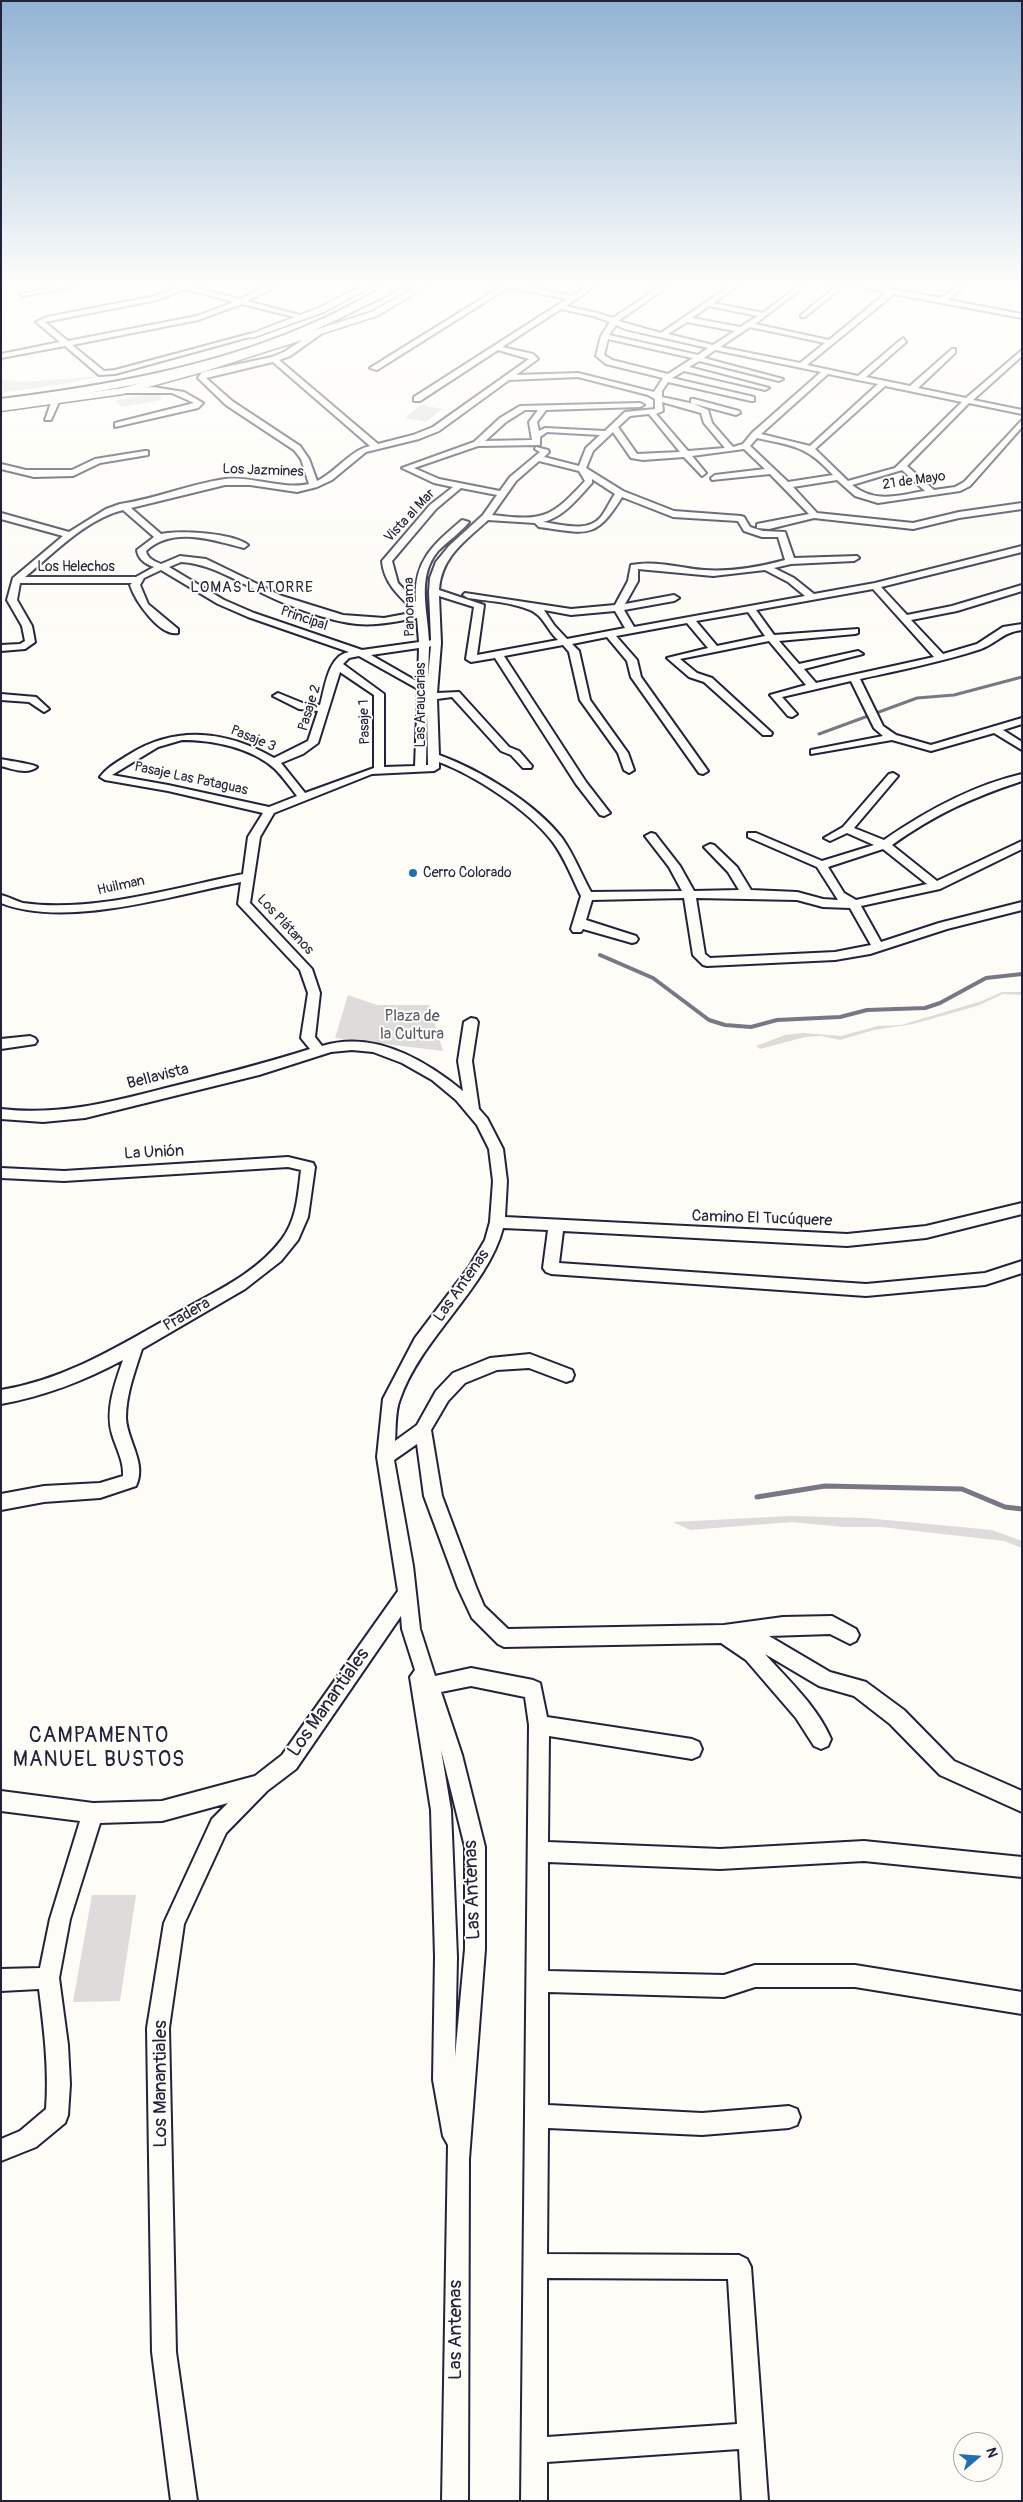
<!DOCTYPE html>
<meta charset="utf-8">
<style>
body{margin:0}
#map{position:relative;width:1023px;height:2502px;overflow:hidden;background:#fdfcf7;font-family:Pangolin,sans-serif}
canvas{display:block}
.frame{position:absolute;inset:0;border:2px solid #22223b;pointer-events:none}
.north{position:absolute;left:953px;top:2432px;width:50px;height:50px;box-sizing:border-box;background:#fdfcf7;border:1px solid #a5a5ac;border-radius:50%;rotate:72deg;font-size:14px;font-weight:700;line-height:20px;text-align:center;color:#22223b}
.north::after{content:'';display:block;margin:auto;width:18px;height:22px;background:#1f6fb2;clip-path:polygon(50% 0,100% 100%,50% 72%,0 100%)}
</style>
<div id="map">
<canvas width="1023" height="2502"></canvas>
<div class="frame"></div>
<div class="north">N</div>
</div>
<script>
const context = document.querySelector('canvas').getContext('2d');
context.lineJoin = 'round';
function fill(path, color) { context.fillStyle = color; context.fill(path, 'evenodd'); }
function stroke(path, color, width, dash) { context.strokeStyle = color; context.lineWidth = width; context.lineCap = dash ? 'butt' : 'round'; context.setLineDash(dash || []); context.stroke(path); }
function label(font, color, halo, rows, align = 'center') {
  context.font = font + ' Pangolin,sans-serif'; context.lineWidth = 4; context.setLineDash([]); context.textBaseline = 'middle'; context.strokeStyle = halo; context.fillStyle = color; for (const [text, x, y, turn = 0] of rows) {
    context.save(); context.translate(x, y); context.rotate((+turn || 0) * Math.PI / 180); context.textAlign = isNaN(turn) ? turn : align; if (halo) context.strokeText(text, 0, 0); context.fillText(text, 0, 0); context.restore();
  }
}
const green = new Path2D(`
 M103,376L63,384L1,393V379L22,382Z
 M157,393L162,400L121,407L116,400Z
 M421,405H422L442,409L426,422L405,418Z
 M1002,992H1022V995L1003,994L977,1006L913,1024L874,1030L840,1040L821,1036L805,1037L760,1049L756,1046L785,1035L803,1033L841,1036L878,1026L901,1025L982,1001Z
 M348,995L377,1005H429L443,1051L335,1038Z
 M791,1516L866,1518L992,1530L1022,1541V1548L1004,1541L881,1527H844L792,1522L690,1530L673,1522Z
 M92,1895H136L120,2001L73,2002Z`);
const streamFar2 = new Path2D(`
 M819,734L917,698L954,695L1022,677`);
const streamFar1 = new Path2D(`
 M600,955L653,978L709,1020L725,1025L751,1027L777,1020L840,1017L867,1010L925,1008L940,1003L986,978L1022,974`);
const stream = new Path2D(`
 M757,1497L825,1486L962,1489L1005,1507L1022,1509`);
const minor = new Path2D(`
 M78,283H91L23,296L20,294Z
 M189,283H197L191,287L240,299L276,283H284L247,301L307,317L303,319L242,304L198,320L72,345L104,371L115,370L249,334L253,336L115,374L99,375L65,346L1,358V354L60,342L36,322L47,317L155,296L178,287V285ZM185,289L234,302L197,316L68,341L45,322L157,300Z
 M500,283H515L514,284L572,296L593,283H600L566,306L597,313L613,318L666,283H673L618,321L661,333L734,283H741L713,303L763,313L802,283H809L755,324L829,340L887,292L846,284L805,317H801V315L840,283H858L941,298L962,283H969L948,300L1022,314V318L894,294L807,365L858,376L903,338L906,342L866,377L910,386L952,349H955V353L918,388L966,398L1022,350V356L973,400L1022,410V414L969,403L907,466L934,490L955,487L964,482L1022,420V427L970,486L960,491L878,503L855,496L837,480L793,487L817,513L913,523L959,512L1022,503V509L959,518L913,529L814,518L769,529L757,528V524L809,514L770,474L712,480L711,478L715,475L765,469L744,449L692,456L706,473L702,476L684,457L643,460L631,458L613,432L593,451L586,468L623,491L674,511L741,516L744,517L750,527L763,531L785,532L794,558L857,556L859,558L854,561L791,564L774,568L794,578L814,594L875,583L1022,546V552L881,587L907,615L952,606L1022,585V591L957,611L911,620L943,654L977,644L1003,627L1022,624V630C1003,632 997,643 981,649C941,662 901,670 860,679L883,726L896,735L931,745L1022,718V724L1003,730L1022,742V750L994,733L931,751L892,740L811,754V750L883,736L874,728L851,681L782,697L797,714L792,717L788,716L770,695L806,685L769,641L680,659L697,673L712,678L772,733L771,735H763L704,682L689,677L667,658L708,648L687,623L616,636L637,660L641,677L708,771L703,774L699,773L631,677L627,661L607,637L572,644L579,651L590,700L628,753L634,770L629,773L624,770L618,753L580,700L569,652L563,645L504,656L586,782L610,813L604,816L600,815L576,784L495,658L471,662L466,659L474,607L439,596L441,643L437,693L459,692L509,747L519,751L532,766L531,768H523L511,755L501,751L452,697L437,699L439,755C480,770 535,803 562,838C574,855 581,874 591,892L682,891L669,867L645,836L651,833L655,834L680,866L694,891L739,890L728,872L704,847L710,844L714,845L737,867L751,890L797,892L823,899L838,900L817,867L748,837V833H756L822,861L874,845L847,833L830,841L824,838L843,827L889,774L893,773L898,776L854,828L884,840C926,811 971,786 1022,774V781C971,798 936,814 892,845L937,881L1022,841V849L940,889L861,906L881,942L939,923L1022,902V910L947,929L870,954L835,960L707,966L703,965L693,955L684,898L592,900L586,920L636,936L638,939L636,942L632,943L583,929L581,932H573L571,929L581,896C572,878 565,858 552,841C528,810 476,776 439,762V768L434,771L372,774L274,813L260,837L250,903L312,969L320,993L315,1037L322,1046C373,1030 424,1059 463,1091L458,1061L464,1022L471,1018L476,1019L478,1022L472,1061L479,1109L487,1118L503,1149L507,1181L505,1217L847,1234L926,1226L1022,1203V1214L926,1238L847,1246L563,1231L559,1263L866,1284L985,1273L1022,1261V1273L985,1285L866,1296L551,1274L546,1272L543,1268L548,1230L503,1228C488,1287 421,1338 400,1399C395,1411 396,1428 395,1441L417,1425L436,1391L453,1373L490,1358L530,1354L572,1370L574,1375L572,1380L566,1382L529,1368L497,1370L465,1383L448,1401L431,1430L442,1496L476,1587L484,1606L508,1629L724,1625L783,1617L832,1616L856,1629L859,1635L856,1641L850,1644L830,1634L769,1636L830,1672L866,1682L904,1710L954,1761L1022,1791V1812L940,1775L890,1724L854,1696L819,1686L765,1654C788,1680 817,1706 831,1739L828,1746L821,1749L814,1746L796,1718L746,1660L721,1643L504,1647L498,1644L472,1618L458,1588L424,1496L417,1444L394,1460L413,1566L420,1629L435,1676L471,1668L533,1680L540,1683L547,1717L692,1739L699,1742L702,1749L699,1756L692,1759L549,1736L548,1842L720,1849L864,1841L1022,1857V1877L864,1861L720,1869L548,1862V1971L724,1975L755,1965H855L1022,1992V2014L855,1987H755L724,1997L548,1992V2105L702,2113L789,2106L797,2109L800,2117L797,2125L789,2128L702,2135L548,2128L547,2254L739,2255L747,2259L751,2267L768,2501H742L739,2449L547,2462V2501H521L529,1725L525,1697L471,1686L441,1692L462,1755L485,1847V1949L469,2159L468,2501H442L448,2145L443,2136L433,2080L435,1957L431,1810L410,1677L415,1670L402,1629L401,1616L296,1769L267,1791L226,1833L184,1924L169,2028L176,2352L197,2501H171L152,2352L147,2028L164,1923L212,1819L228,1803L162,1821L100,1823L70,1919L59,1978L68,2045L70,2084L68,2115L65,2123L36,2147L1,2161V2139L20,2131L46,2109C49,2069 44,2029 39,1989L1,1991V1969L40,1968L50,1919L80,1821L1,1811V1791L93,1803L162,1801L255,1776L282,1755L398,1591L377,1457L383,1399L415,1338L469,1267L485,1240L490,1222L493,1181L489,1149L477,1125L456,1100L432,1080L402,1063L373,1052L352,1050L331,1052L259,1075L85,1118L43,1122L1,1119V1109C59,1116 111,1102 166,1088C215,1076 263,1064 310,1049L301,1038L308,993L300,970L238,904L241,882C174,895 66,929 1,903V895C9,897 16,901 23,903C92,913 174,888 243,874L248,837L263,813L168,791L105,780L100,777C107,767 119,761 130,754C177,725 227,731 274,758L308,741L318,711L299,709L273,696L278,693L305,704L320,705C325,688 328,655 349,652L248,617L218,604L161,570L144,578L140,585L148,604L178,629V633C160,637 135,601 130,585L132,583H20L17,600L32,626L35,642L25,649L1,651V645L20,644L25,641L22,626L7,600L13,578L63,536L1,519V513L69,532L106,509L120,504C155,499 190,484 225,479C253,476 282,490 309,484L301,459L294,450L226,405L198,378L202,372L272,357L284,352L318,330L321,334L290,356L279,360L378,444L413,435L433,427L529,359L498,350L420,401H414V397L567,299L509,287L377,370L370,368L502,286ZM709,306L758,316L740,327L692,318ZM561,309L593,316L610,322L601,336L596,356L606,364L663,378L654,392L578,373L516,375L538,359L533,354L502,347ZM687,322L735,331L713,345L668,334ZM616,325L625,329L708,348L698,355L609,335ZM750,327L825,343L800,363L720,347ZM608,339L692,358H693L668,374L612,360L604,355ZM715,350L821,372L752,433L743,444L733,447L712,423L708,410L694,404L662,397V391L668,382L751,401H754V397L672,378L684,371L765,390L769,388L689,367L699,361L779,381L783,379L704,358ZM273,362L370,446C349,451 336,472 317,481L309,459L300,446L232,401L206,378ZM828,374L878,384L810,446L761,434ZM578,377L648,395L655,399V409L625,412L605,431L545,428L539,431L537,422L546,410L640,407L644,405L640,403L520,406L500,418L474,442L402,468L434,483L453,487L430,505L382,561C384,584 400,597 416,612L384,618L343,615L282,596L206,559L180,556L161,564C154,561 147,558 146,551C173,526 212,540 244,548L248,545C233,533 180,530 161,534L131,508L225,485H250L297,492L317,487L332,480L366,452L419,439L439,431L509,380ZM885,386L962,402L895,468L848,481L815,449ZM662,402L701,413L704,423L725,448L688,451L656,414L663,411ZM525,410H538L529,422L532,440L485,441L506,422ZM649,414L680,452L637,454L618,427L630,416ZM547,432L600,435L586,448L579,466L544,457L549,452L548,450L536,447L535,449L540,452L510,477L500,491L439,479L414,468L478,446L540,445V437ZM757,438C794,446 807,446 833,475L788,482L750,446ZM539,461L579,471L585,481C550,519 543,521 492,515L516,481ZM902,470L925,491C898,495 876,504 852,485ZM592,479L615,494C610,501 606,511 600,518C586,533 560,524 543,522C564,517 578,498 592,483ZM461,488L497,495L483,515L449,546L436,562L430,578L429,592L431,640L429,641C428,611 416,577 438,551C448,541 460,533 469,522L462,520C433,545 413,561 416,602L398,583L392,561L436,509ZM622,497L673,517L738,521L744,531L762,537H778L785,560C759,567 732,572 704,570C680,568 655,560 631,565L628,581L615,605L571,609L465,593L463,595L468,598C486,601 527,603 539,616C546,623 550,633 558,640L477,655L484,605L439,590C441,557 465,541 488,520L535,523L539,527C586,533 595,541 622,497ZM123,510L154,537L137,550C138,559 145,564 154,567L136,577H25C54,553 86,519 123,510ZM181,562C211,564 235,580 262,593C288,606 328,621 357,624C377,626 397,621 417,618L419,642L362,650L254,613L224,600L169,567ZM638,569L713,576L765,570L788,582L805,596L634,627L624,610L674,601L679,598L674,595L625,604L638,581ZM873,589L934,657L816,683L804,669L863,654L858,651L799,664L779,641L855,634L858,633V629L774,635L756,610ZM544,610L571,615L615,611L625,628L567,639L554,625ZM748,612L765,636L717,646L696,621ZM431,646L428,677L429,647ZM419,648L418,682L371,655ZM359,656L418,689L415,766L384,767V694L343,664L349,658ZM340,672L374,695V768L305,793L281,763L303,754L318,743ZM427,713L428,765H426ZM182,740C212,740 251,747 275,769C283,777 290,787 297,796L269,807L168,785L112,775L158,747ZM883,849L927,884L856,900L844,893L828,867ZM696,898L797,900L823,907L850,908L871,945L835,952L710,958L705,954ZM441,1750L465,1847V1949L455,2057L457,1957L451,1810ZM547,2278L728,2279L737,2424L547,2437Z
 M1009,283H1022V286L1010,284Z
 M153,387L184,392L203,403L198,408L115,427V423L194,403L172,393H123L119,391L123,389Z
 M694,399L739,411L740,413L736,415L691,403V399Z
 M52,400L59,402L51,420H45Z
 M145,451H148V455L100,463L73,476L34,477L1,469V464L26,470H72L95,459Z
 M1,694L36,697L49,709L44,712L29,702L1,700Z
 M1,759C9,761 34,764 37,767C28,775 12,769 1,766Z
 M30,1036L35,1038L37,1041L35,1044L1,1049V1039Z
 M288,1157L313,1163L315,1167L308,1217L298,1240L281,1261L245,1289L142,1349C135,1371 126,1394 126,1418C127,1441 147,1463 136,1486L100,1498L44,1502L1,1510V1494L44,1486L100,1483L123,1476C124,1461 116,1448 112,1434C105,1410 115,1383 123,1360C84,1381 45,1396 1,1404V1390C68,1379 122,1344 181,1311C216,1291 257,1273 282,1239C297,1219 298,1194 301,1170L288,1167L64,1181L1,1178V1168L64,1171Z`);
const major = new Path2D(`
 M368,283H378L324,312L252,338L245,336L318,308Z
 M423,283H433L377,316L199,373L123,394L1,411V405L122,388L193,369L371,312Z`);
const highway = new Path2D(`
 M392,283H404C393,294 372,302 358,309C248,367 124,390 1,406V399C104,386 208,368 304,327C334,315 363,298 392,283Z`);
const markers = [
 [413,873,5,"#1f6fb2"]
];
const farStreetnames = [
 ["Los Jazmines",263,471,2],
 ["21 de Mayo",914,481,-8],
 ["Vista al Mar",410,516,-47],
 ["Los Helechos",76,567],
 ["Panorama",410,607,-91],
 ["Principal",304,619,19],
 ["Las Araucarias",421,705,-90],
 ["Pasaje 2",310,708,-73],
 ["Pasaje 1",365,722,-92],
 ["Pasaje 3",253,739,22],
 ["Pasaje Las Pataguas",191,779,12],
 ["Huilman",121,886,-12],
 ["Los Plátanos",285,925,47]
];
const farPoinames = [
 ["Cerro Colorado",423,873]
];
const farNeighbourhoodnames = [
 ["LOMAS LATORRE",252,588]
];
const parkNames = [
 ["Plaza de",412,1017],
 ["la Cultura",412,1035]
];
const streetNames = [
 ["Bellavista",158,1077,-14],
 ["La Unión",154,1153,-3],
 ["Camino El Tucúquere",762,1219,2],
 ["Las Antenas",462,1286,-55],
 ["Pradera",187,1315,-30]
];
const nearStreetnames = [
 ["Los Manantiales",329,1703,-55],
 ["Las Antenas",473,1890,-92],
 ["Los Manantiales",161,2084,-90],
 ["Las Antenas",456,2330,-90]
];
const nearNeighbourhoodnames = [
 ["CAMPAMENTO",99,1737],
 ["MANUEL BUSTOS",99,1761]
];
fill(green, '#dddcdb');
stroke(streamFar2, '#787885', 3);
stroke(streamFar1, '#787885', 4);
stroke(stream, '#787885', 5);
stroke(minor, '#22223b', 4);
stroke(major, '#22223b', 3);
stroke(highway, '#22223b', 4);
fill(minor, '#fdfcf7');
fill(major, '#fdfcf7');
fill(highway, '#fdfcf7');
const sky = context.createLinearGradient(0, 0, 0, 633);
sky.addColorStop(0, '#92b3d4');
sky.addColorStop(0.45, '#fefefb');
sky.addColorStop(1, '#fefefb00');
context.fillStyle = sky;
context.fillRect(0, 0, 1023, 633);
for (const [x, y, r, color] of markers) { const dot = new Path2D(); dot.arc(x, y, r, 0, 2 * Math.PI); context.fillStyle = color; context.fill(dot); stroke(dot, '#fdfcf7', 2); }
label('14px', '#22223b', '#fdfcf7', farStreetnames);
label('14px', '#22223b', '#fdfcf7', farPoinames, 'left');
context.letterSpacing = '1px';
label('15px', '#22223b', '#fdfcf7', farNeighbourhoodnames);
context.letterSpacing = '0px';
label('16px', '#5a5a6b', '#fdfcf7', parkNames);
label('16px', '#22223b', '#fdfcf7', streetNames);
label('19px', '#22223b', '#fdfcf7', nearStreetnames);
context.letterSpacing = '1px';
label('21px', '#22223b', '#fdfcf7', nearNeighbourhoodnames);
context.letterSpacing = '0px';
</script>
